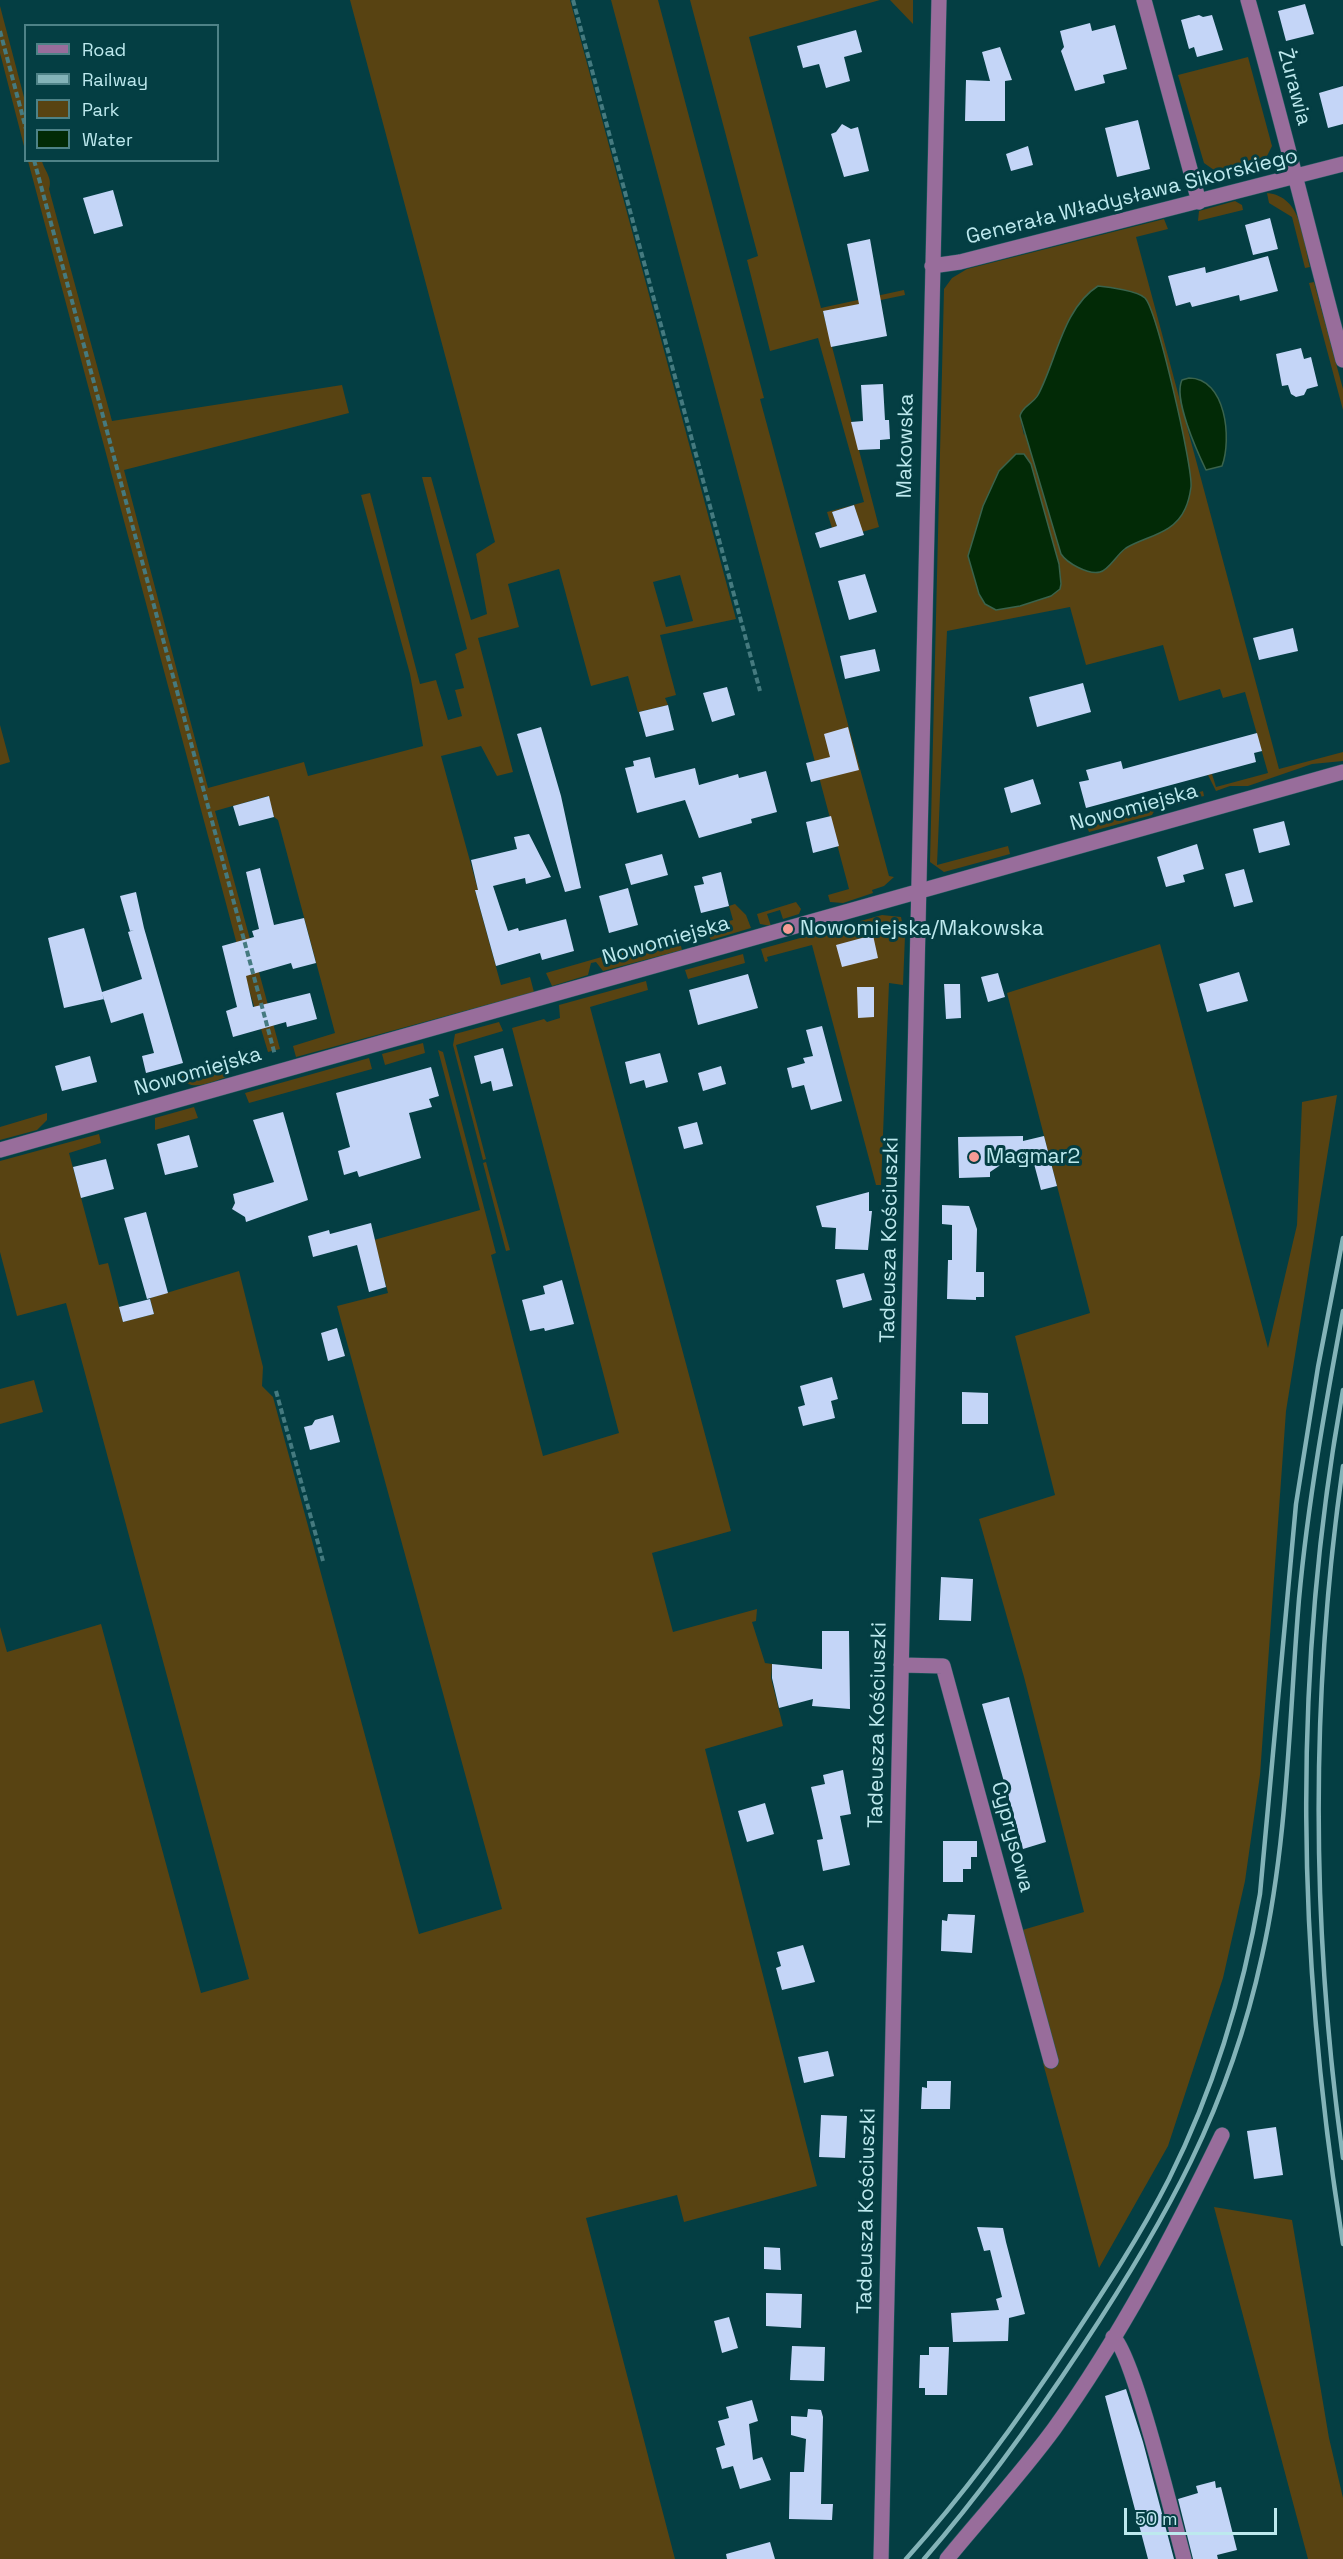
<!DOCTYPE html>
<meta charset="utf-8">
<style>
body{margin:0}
#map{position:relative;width:1343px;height:2559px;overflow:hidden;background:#043e43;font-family:"Space Grotesk",sans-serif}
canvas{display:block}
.legend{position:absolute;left:24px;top:24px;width:195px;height:138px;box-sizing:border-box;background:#043e43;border:2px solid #4e8287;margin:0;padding:8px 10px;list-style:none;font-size:18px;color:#bde9ee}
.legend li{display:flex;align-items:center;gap:12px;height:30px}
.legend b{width:30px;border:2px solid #4e8287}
.scale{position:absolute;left:1124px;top:2508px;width:153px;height:27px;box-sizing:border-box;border:3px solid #bde9ee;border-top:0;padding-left:8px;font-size:18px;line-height:21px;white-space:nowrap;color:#bde9ee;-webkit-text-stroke:4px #043e43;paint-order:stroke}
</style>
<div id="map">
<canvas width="1343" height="2559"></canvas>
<ul class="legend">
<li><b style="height:8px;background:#986d9b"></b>Road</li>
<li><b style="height:8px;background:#83b3b8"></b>Railway</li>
<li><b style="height:16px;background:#584312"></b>Park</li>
<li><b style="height:16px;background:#022a06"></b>Water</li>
</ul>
<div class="scale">50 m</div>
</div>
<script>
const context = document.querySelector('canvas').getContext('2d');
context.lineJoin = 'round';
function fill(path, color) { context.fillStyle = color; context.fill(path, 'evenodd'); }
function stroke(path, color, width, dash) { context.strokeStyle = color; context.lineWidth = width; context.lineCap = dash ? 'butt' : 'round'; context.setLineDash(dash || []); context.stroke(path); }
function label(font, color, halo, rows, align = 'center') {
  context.font = font + ' "Space Grotesk",sans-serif'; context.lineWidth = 6; context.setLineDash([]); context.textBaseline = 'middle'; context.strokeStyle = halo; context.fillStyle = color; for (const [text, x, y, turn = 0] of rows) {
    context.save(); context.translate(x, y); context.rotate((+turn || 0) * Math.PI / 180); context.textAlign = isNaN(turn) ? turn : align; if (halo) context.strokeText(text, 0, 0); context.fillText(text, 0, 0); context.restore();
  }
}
const green = new Path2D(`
 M350,0H570L736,619L660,635L676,695L665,698L668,705L638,712L628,676L591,686L559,569L508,584L519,627L478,638L513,772L497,776L481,746L441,756L478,890L475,891L501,985L530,977L534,992L296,1057L293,1046L335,1033L278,820L274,817L268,796L215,811L280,1049L268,1052L248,986L28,161H42C44,170 53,178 49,189L112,421L342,385L349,413L124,470L208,788L304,762L308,776L423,746L410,674L361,495L370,493L420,684L436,680L448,720L462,716L455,690L464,688L455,654L467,649L422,477H431L471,620L487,614L476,554L495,542ZM680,575L693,621L666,627L653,582Z
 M611,0H658L764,398L760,399L889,876L894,877L884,886L872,890L873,893L843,903L830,902L828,895L849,889Z
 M690,0H880L749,37L821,308L904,290L905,295L823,312L879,527L862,532L854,505L832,512L837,526L832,528L827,512L864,502L818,338L770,351L747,260L758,256Z
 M890,0H913V24Z
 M0,6L25,101V150L0,53Z
 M1248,57L1272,146L1262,166L1224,177L1204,163L1178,75Z
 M1267,193C1302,196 1303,239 1310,267L1305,268L1292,217L1269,203Z
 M1235,201L1242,205L1243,210L1198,221L1199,211Z
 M1164,219L1168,229L1136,237L1279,769L1343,752V761L1312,764L1248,786H1230L1216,791L1208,775L1212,774L1216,787L1268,773L1245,692L1223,698L1220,689L1179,701L1163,645L1086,665L1070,607L947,631L937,865L1008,846L1010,854L944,872L930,862L944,289L952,278L967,269ZM1059,374L1024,435L1021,422Z
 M1314,282L1343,389V410L1309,283Z
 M0,725L10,762L0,765Z
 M1203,791L1204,796C1193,798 1185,804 1174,805L1176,802L1157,806L1152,815L1089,832L1086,824Z
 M796,902L801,909L799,914L783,919L780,910L767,914L771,926L760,924L757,914Z
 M735,904L746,915L751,928L711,940L704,927L733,920L729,906Z
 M882,915L901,917L905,936L903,985L889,983L881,1185H876L812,945L767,957L768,961L765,962L761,949Z
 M678,935L682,950L603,971L596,962L591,963L588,975L552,986L546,973Z
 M1160,944L1268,1348L1297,1225L1302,1102L1337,1095L1286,1411L1260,1775L1245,1881L1223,1978L1168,2146L1099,2268L1043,2063L1053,2061L1019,1931L1084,1912L1024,1677L979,1519L1055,1495L1015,1336L1090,1313L1007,993Z
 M743,954L745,963L688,979L685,970Z
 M646,981L648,990L590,1007L731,1531L652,1553L673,1632L757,1609L756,1621L752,1622L765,1663L772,1664L771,1678L783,1726L705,1749L817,2186L684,2222L677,2195L586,2218L675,2559H0V1627L7,1652L101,1624L201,1993L249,1979L66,1303L17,1316L0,1252V1161L99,1134L101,1143L69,1153L99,1265L108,1263L123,1322L154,1314L150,1298L239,1271L263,1367L262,1386L273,1397L419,1934L502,1909L337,1306L388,1293L374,1240L480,1210L438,1050L443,1052L496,1253L491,1255L543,1456L619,1433L512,1028L544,1019L547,1022L560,1018L559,1005Z
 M499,1022L503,1031L456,1045L486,1159L483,1160L453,1045L455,1034Z
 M423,1043L425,1053L385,1065L382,1054Z
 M369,1058L372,1069L249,1103L245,1093Z
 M225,1064L227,1077C210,1082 192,1093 179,1077Z
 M194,1107L198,1118L155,1130V1118Z
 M47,1113V1120L37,1130L0,1140V1127Z
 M486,1162L510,1250L506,1251L483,1163Z
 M34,1380L43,1412L0,1424V1389Z
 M1214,2207L1292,2220L1329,2438L1343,2498V2559H1308Z`);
const water = new Path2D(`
 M1098,286C1109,287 1138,291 1145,298C1157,311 1193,467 1191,487C1190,494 1188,503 1185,509C1174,534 1146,536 1126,548C1117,554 1109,570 1100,572C1088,575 1067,563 1061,554L1020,416C1022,406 1033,404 1038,395C1056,362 1063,308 1098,286Z
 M1189,378C1226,378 1232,439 1222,466L1206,470C1197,451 1173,398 1182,380Z
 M1016,454H1024L1031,464L1059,564L1061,584L1060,589L1051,596L1020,606L996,610L985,604L979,594L968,556L983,506L999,471Z`);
const building = new Path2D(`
 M1305,4L1314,34L1286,41L1278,11Z
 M1199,15L1203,17L1212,15L1223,50L1197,57L1194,47L1189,49L1181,20Z
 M1090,23L1092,31L1115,25L1127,69L1103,75L1105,83L1075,91L1061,51L1064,47L1060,31Z
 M856,30L862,52L844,57L850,81L826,88L819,64L803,68L797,46Z
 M1000,47L1012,80L1005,81V121H965L966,80L990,81L982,52Z
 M1343,86V124L1328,128L1319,93Z
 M1138,120L1150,169L1117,177L1105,128Z
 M842,124L851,129L858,127L869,171L844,177L831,134L836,132Z
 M1028,146L1033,165L1011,171L1006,154Z
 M113,190L123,226L94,234L83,198Z
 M1270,218L1278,249L1253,255L1245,225Z
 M870,239L887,336L831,347L823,311L859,304L847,244Z
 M1268,256L1278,291L1240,301L1239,295L1192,307L1190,302L1176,306L1168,276L1205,267L1206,273Z
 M1301,348L1304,359L1311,357L1318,386L1307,389L1304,395L1296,397L1291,394L1288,385L1282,386L1276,354Z
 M883,384L885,420H889L890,439L880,440V449L858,450L851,422L863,421L861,385Z
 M854,505L864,535L820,548L815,533L837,526L832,512Z
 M865,574L877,612L849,620L838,581Z
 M1293,628L1298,651L1259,660L1253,638Z
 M875,649L880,671L845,679L840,656Z
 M1083,683L1091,712L1037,727L1029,697Z
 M727,687L735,715L712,722L703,693Z
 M668,705L674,730L646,737L639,712Z
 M541,727L561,796L581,888L565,892L517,734Z
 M848,727L859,770L811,782L806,763L830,757L824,734Z
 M1257,733L1262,751L1254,753L1256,762L1086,808L1079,782L1089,780L1086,770L1121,761L1123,769Z
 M650,757L655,778L695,768L699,785L738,774L739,778L766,771L777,812L751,819L752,823L699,838L685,800L637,813L625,768L634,766L633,761Z
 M1033,779L1041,804L1011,813L1004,788Z
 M269,796L274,817L239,826L233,806Z
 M831,816L839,846L813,853L806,822Z
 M1284,821L1290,845L1259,853L1253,829Z
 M529,834L551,877L526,884L525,878L493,886L508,931L518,928L519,931L566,919L574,951L542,960L540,953L496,966L475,890H478L471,860L517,849L514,837Z
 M1197,844L1204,869L1183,875L1185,882L1166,887L1157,857Z
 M662,854L668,875L631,885L625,864Z
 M260,868L274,925L304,918L316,963L293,969L291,963L246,976L253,1007L310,993L317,1019L287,1027L286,1022L233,1037L226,1011L237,1007L222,946L254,937L252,931L259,929L246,872Z
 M1244,869L1253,902L1234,907L1225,874Z
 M721,872L729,906L701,913L694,886L704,884L702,877Z
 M628,888L638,925L609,933L599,896Z
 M136,892L144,928L183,1063L146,1073L142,1056L154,1053L143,1013L111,1023L102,993L104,999L64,1008L48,938L84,928L102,992L142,979L128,932L134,930L130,931L120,896Z
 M873,935L878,958L842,967L836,945Z
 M1239,972L1248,1001L1207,1012L1199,984Z
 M998,973L1005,997L988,1002L981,977Z
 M748,974L758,1008L698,1025L689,990Z
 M944,984H960L961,1018L946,1019Z
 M857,987H874V1017L858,1018Z
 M822,1026L842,1101L811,1110L804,1085L792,1088L787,1068L805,1063L803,1058L813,1056L806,1030Z
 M503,1048L513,1086L493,1091L491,1081L481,1084L474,1056Z
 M660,1053L668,1082L646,1088L644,1080L630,1084L625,1062Z
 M90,1056L97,1082L62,1091L55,1066Z
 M721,1066L726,1084L703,1091L698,1073Z
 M431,1067L439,1096L429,1099L432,1107L409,1113L421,1158L359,1177L357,1171L344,1175L338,1151L350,1147L336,1093Z
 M283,1112L308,1200L246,1222L245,1217L232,1209L235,1203L233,1194L274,1182L253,1120Z
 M697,1122L703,1144L684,1149L678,1127Z
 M189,1135L198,1167L165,1175L157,1144Z
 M1023,1136V1141L1044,1136L1057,1186L1041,1190L1033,1160L1005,1162L990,1172V1177L959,1178L958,1137Z
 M106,1159L114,1189L81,1198L73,1167Z
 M869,1192V1211H872L868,1250L835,1249L836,1228L822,1227L816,1206Z
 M942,1205L969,1206L977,1229L976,1272H984V1297H976V1300L947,1299L948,1260H952V1225L942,1224Z
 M146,1212L168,1293L147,1299L124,1218Z
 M371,1223L386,1287L369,1292L357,1245L313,1257L308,1236L329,1230L330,1234Z
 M864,1273L872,1300L843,1308L836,1280Z
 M562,1280L574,1324L545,1331L544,1328L530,1331L522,1300L545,1294L543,1286Z
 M150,1299L154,1314L123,1322L119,1307Z
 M337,1328L345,1356L328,1361L321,1333Z
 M832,1377L838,1399L831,1401L835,1418L803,1426L798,1407L805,1405L800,1386Z
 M962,1392L988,1393V1424H962Z
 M333,1415L340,1442L310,1450L304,1427L312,1425L315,1420Z
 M941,1577L973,1579L971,1621L939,1620Z
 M822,1631H849L850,1709L812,1706L813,1699L779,1708L772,1678V1664L822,1669Z
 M1009,1697L1046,1842L1023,1849L982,1704Z
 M843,1770L851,1814L840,1816L850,1865L823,1871L817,1840L823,1839L811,1787L825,1784L823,1775Z
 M765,1803L774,1834L747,1842L738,1811Z
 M943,1841H977V1857H971V1869H963V1882H943Z
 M948,1914L975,1915L972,1953L941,1951L942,1920L947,1921Z
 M803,1945L815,1982L782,1990L776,1968L781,1966L777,1952Z
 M828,2051L834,2076L804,2083L798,2057Z
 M927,2081H951L950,2109H921L922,2087L927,2088Z
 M821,2115L847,2116L845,2158L819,2157Z
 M1276,2127L1283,2175L1254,2179L1247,2131Z
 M977,2227L1003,2228L1006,2242L1025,2314L1009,2318L1008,2341L953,2342L951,2313L999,2310L996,2299L1002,2297L990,2250L984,2251Z
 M764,2247L780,2248L781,2270L764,2269Z
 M766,2293L802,2294L801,2328L766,2326Z
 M729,2317L738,2348L722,2353L714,2321Z
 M792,2346L825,2347L824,2381L790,2380Z
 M929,2347H949L947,2395H925V2388H919L920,2355H929Z
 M1126,2389L1143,2442L1174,2559H1148L1105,2396Z
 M752,2400L758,2421L749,2424L753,2460L762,2457L771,2480L740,2489L733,2466L722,2469L716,2448L725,2445L718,2421L729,2418L726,2407Z
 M808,2409L821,2410L823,2417L821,2504H833L832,2520L789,2519L790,2472H804L806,2439L791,2435V2416L807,2417Z
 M1215,2481L1216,2488L1221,2487L1237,2550L1217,2555L1218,2559H1193L1178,2499L1198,2493L1196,2486Z
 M770,2542L775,2559H727L726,2554Z`);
const path = new Path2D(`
 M573,0L760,691
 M0,31L26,129
 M34,160L275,1055
 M276,1391L323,1561`);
const minor = new Path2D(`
 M1144,0L1199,202
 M1248,0C1282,120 1311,240 1343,360
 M932,266L960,262L1343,164
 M0,1150L1343,772
 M901,1665L943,1666L1051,2061
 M1113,2337C1132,2349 1175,2526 1184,2559
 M881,2559L939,0
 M947,2559C982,2516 1021,2474 1054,2429C1120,2337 1173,2236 1222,2135`);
const rail = new Path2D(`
 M1343,1390C1291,1676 1297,1957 1343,2244
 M1343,1466C1310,1697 1311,1927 1343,2158
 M906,2559C967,2491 1020,2418 1070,2342C1105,2289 1140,2236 1169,2179C1214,2089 1243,1993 1260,1894L1296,1504L1318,1367L1343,1238
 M924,2559C982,2492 1033,2421 1082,2347C1166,2220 1229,2108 1262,1956C1288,1840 1289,1718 1299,1599C1308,1502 1325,1407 1343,1311`);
const markers = [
 [788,929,6,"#f59c95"],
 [974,1157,6,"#f59c95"]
];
const streetNames = [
 ["Żurawia",1294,87,75],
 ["Generała Władysława Sikorskiego",1132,197,-14],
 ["Makowska",906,446,-89],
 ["Nowomiejska",1134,808,-15],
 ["Nowomiejska",666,941,-16],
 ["Nowomiejska",198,1072,-16],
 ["Tadeusza Kościuszki",890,1240,-89],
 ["Tadeusza Kościuszki",878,1725,-89],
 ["Cyprysowa",1012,1837,75],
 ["Tadeusza Kościuszki",867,2211,-89]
];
const poiNames = [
 ["Nowomiejska/Makowska",800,929],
 ["Magmar2",986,1157]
];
fill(green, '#584312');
fill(water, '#022a06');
stroke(water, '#3a634c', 1.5);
fill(building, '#c4d5f7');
stroke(minor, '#255d62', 16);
stroke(path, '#457a7f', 4, [6, 3]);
stroke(minor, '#986d9b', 15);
stroke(rail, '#83b3b8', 4.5);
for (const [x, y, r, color] of markers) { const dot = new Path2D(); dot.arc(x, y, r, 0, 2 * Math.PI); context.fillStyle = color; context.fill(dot); stroke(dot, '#043e43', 2); }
label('21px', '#bde9ee', '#043e43', streetNames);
label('21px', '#bde9ee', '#043e43', poiNames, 'left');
</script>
